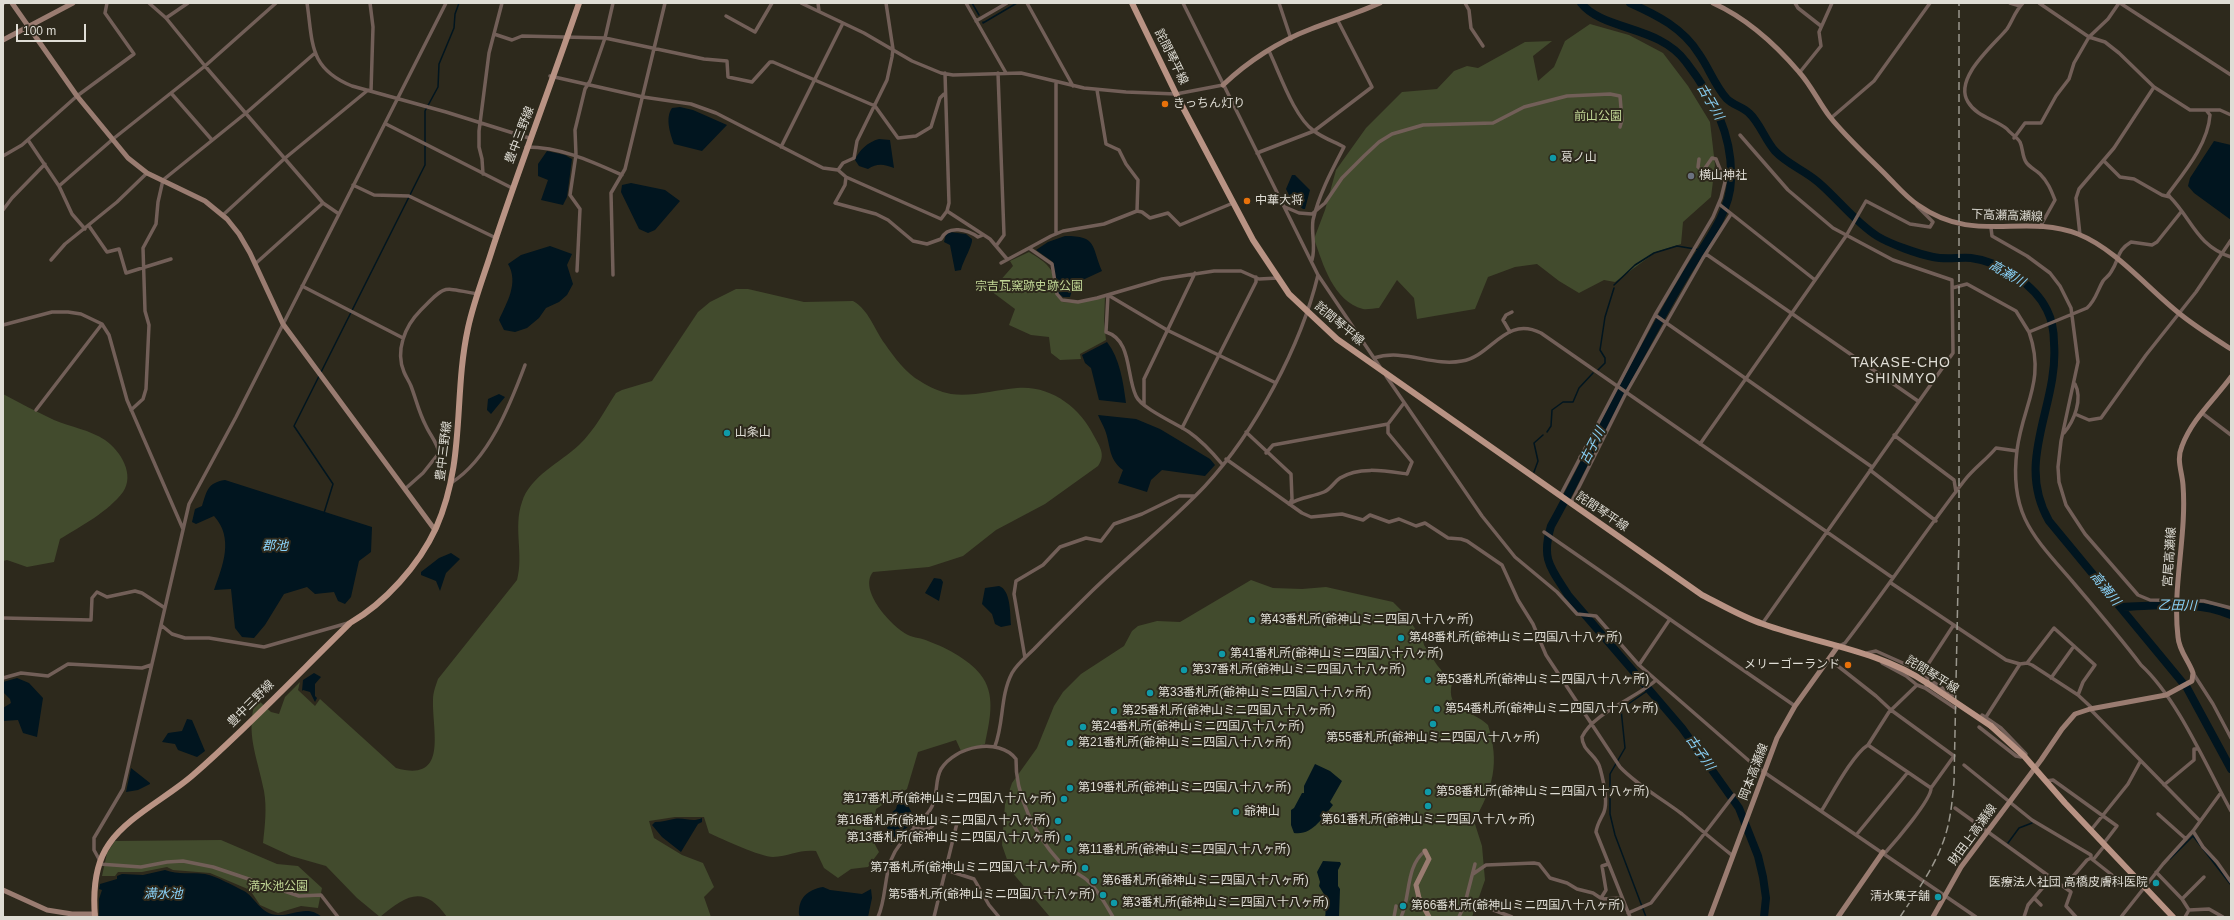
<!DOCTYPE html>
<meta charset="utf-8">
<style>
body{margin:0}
#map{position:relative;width:2234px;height:920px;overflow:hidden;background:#2d291c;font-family:Arial,sans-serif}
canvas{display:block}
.frame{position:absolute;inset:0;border:4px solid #dfddd5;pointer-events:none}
.scale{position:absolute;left:16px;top:24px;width:70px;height:18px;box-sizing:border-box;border:2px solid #dfddd5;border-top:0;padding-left:5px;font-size:12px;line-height:14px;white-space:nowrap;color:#dfddd5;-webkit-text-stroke:3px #2d291c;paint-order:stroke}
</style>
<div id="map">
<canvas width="2234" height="920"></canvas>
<div class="frame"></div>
<div class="scale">100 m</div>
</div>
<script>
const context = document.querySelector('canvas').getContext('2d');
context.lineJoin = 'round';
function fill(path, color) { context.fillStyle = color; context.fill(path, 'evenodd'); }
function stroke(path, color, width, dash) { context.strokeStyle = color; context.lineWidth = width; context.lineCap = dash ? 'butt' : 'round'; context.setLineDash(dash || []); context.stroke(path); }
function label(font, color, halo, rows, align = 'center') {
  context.font = font + ' Arial,"Noto Sans JP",sans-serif'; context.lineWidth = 4; context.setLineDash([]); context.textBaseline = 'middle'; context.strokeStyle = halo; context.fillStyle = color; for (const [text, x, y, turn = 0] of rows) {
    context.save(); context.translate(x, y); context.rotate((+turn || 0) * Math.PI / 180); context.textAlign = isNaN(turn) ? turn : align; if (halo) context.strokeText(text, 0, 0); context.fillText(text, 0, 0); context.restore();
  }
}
const green = new Path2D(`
 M1590,24L1629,35L1663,53L1688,86L1710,122L1715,165L1711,197L1683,222L1681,244L1656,252L1615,282L1604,280L1579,293L1559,281L1537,264L1515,267L1488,277L1475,309L1417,319L1414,298L1397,280L1379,308C1374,308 1367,310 1363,309C1333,301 1323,264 1314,239L1325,210L1336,170L1366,128L1402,92L1437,89L1454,71L1467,66L1478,68L1525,42L1552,41L1533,56L1538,81L1554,67L1565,41Z
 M1029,252C1037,257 1046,262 1051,270C1057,280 1053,292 1062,302L1078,303L1105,296L1104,322L1106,340L1080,354L1081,359L1060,360L1051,353L1049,337L1031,335L1009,325L1015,309L991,291L1013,266L1010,261Z
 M736,289H748L804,302L853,301C869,310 874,329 885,344C893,356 907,374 920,381C929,387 940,392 951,394C972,397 995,390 1017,388C1050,385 1080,407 1094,436C1100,447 1106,455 1098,466L1045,504L996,530L963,556L929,567L873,572C858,590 891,626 908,635C914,638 922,638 928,641C947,648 972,661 983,678C996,698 989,723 985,744L961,751L956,740L918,752L907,789L876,809L871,837L879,852L868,867L851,869L838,878L824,868L816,851C800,849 790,856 773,857C761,857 722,839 709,833L704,817H675L649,821L654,838L682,855L703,863L714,887L704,897L711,917H447C424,884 406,895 380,917L357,898L326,866L291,856L263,843C265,825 267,808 264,791C257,755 245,734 256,698L271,712L279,714L285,697L300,682L298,690L315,706L320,699L396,768C449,783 432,731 433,700C433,692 436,685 438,679L517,580C524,555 513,527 522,502C530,476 560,463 579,445C594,431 605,410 616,393L622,390L652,381L698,312L710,302Z
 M3,394C20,403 37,412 54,420C71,427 90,430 105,440C121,451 135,475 123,492C109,511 80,527 60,539L54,562L27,567L7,560L3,561Z
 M1251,580L1273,588L1302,589L1326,587L1393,602L1405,614L1423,640L1424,645L1437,665L1452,683C1445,712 1472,709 1488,725C1500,763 1493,788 1474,821L1482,846L1485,880L1472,917H1050L1011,871L1002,845L1005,804L1012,783L1037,748L1054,706L1063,692L1081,674L1124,646L1132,631L1138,626L1157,621L1180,622Z
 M221,840L277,864L298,866L322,888L318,908L301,906L278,913L260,905L250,890L210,873L173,870L167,867L142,872H118L115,876H102L107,853L115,841Z`);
const water = new Path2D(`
 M680,107L693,110L727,125L702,151L674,144C670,133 665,118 672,108Z
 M879,139L890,140L894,168C884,164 877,163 868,169L859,166L855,160C859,150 868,142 879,139Z
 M2214,141L2231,145V220L2194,193L2188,186L2190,178Z
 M547,151L565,155L572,159L567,197L563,205L541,200L548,180L538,176V164Z
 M1292,175H1295L1310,190L1305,209H1303L1291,199L1286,189Z
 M631,183L665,190L680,201L655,230L648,233L639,229L621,192L622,185Z
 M949,232L966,234L972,239C973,245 963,261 961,270L955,271L950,245L944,242L946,234Z
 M1065,236C1098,236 1091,246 1102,271L1074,284L1070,297H1063L1057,292L1053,262L1036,250L1048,242Z
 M550,246L572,254L567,265L573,284L567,295L559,302L546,308L539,318L527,328L515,332L504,330L499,320C507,302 519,283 508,264L521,255Z
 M1107,342C1120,359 1123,381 1126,403L1099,400L1091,368L1085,363L1082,355Z
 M499,394L505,397L491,414L487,410L488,399Z
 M1098,415L1136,419L1160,429L1210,459L1215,465L1205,476L1162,470L1151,480L1147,492L1118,483L1123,470C1108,459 1111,446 1105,430C1103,425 1100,420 1098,415Z
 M225,480L372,527L371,552L359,561L351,597L345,604L338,601L334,592L315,594L307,587L284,594L265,625L254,638L242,637L235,628L231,589L214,590C223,565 234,538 214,516L196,524L192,522L195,509L202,506C207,491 207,483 225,480Z
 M451,553L460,559L446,573L440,591L436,581L421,575V572L439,558Z
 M934,578L941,579L943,582L939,601L925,593Z
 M999,586C1011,590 1010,614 1011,625L1001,627L995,624L992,614L982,604L985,588Z
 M314,673L321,677L315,684V696L317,698L315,702L310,692L303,690L302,691L303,680Z
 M17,678L29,683L43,698L37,737L23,733L18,720L3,721V708L11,703L10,699L3,692V682Z
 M187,719L192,720L205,751L197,757L178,750L175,744L162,742L168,733L182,731Z
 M1315,764L1330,771L1342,781L1330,802L1333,805C1323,817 1312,836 1294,833L1291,825V810L1294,808L1302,793H1304V786Z
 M131,768L150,783V784L138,790L126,792Z
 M903,796L915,819L891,845L885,818L896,809L899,798Z
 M702,818V822L698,824L681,852L662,837L652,825L655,822C662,822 667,820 674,819C685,817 692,823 702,818Z
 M1323,861L1340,862L1341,864L1338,870V886L1340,889L1339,917H1325C1327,910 1323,904 1325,896L1319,886L1320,882L1317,872Z
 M165,870C178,875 191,872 205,874C218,877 232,885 244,891C254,896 261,915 278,915C293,916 307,904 322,917H99V899L102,890L99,889L100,884L117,879V876L122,874L143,875Z
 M823,887L830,890L862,894L871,889L872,898L868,917H801L799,915C798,898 807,890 823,887Z`);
const stream = new Path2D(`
 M972,3L979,15
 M983,22V23L1017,3
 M1614,285L1635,265L1654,253L1677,246L1701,250
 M1598,370L1605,363V358L1600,350L1605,317L1614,288
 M1547,432L1551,426L1552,410L1563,402H1573L1579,388L1593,373
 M1534,472L1538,461L1534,443L1543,435
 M324,513L333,484L294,426L425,165V111L438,87L439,64L454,28L455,14L459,3
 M2008,843L2019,828L2032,823
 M2170,859L2193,836L2231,885
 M1646,917L1615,835L1610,814V774L1625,748L1621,709L1650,689`);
const river = new Path2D(`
 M1581,3C1603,31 1659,25 1686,62C1713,97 1733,135 1731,180C1730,216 1701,248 1684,278C1664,311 1646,346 1627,380C1601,428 1578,478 1551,526C1541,559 1550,567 1568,595L1682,728L1739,808L1758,856L1763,877L1766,898L1764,917
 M1630,3C1657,15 1683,28 1699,54C1709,68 1715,86 1727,99C1733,105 1743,107 1749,113C1760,123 1765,140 1775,151C1787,164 1804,170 1818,182C1838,199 1855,222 1877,236C1890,244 1918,254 1933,257C1946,260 1959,257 1971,258C1999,261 2035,285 2047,310C2052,320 2054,332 2054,343C2059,406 2014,460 2049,521L2187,688L2231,769
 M2121,607C2159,606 2196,600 2231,615`);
const street = new Path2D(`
 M149,3L166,18L205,66L323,203L339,214
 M307,3C313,42 308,68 352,86L446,112L529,138
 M370,3L373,27L371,91
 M801,3L864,33L912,61L941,73L953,75L1021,73L1084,88L1126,92L1176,94L1223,85
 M818,3L819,11
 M966,3L1006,73
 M1027,3L1073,86
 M1183,3L1318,275L1380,367
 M1279,3L1291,39
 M1465,3L1469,10L1471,28L1483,46
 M1795,3L1798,8L1821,26
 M2010,3L2020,6
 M2023,3C2015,11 2013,20 2007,29C1994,45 1953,78 1968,102C1977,117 1995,119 2007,129C2010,133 2018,138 2020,142C2023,148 2022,156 2026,162C2029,167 2036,170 2040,174C2048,182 2051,190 2055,200L2040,227
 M2039,3L2089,37L2105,42L2119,53L2154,87L2190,110H2220L2231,115
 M2120,3L2231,75
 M3,4L4,3
 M726,16L755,32L772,3
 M166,18L188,3
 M976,21L1007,3
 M494,34L512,40L522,36L605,38L704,59L727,61L728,77L752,82L770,62H773L875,106L898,138L916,136L931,127L940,98L944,94
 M1269,51C1280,74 1294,117 1314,131C1323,138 1335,142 1344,147C1332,170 1319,194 1313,220C1311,234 1316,247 1312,260
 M1800,72L1821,46L1819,32L1832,3
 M550,76L643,97L691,104L716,113L823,168L838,170L846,177L941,219L947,211L949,203L945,73
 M1097,90L1106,144L1119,150L1126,164L1138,180L1137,211
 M171,93L212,140
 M1831,118L1874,81L1930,3
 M386,124L512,188
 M1740,135L1788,190L1833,228L1893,260L1952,280L1953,353L1762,624
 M2014,138L2025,123H2041L2056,96L2069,79L2074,63L2089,37L2108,19L2119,3
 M28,140L59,186L72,214L85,229
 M526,147C561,147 591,161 622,175
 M781,147L843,23
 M1257,153L1314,131L1372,87L1337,19
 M3,156L22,145L77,96L134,54L105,13L107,3
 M2104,161L2120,177L2134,179L2162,195L2170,197C2192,219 2196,245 2231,257
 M838,170L843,163L854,158L857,141L887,80L892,57L893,49L886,3
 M483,174L482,159L479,147V131L489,53L502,3
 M846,177L845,185L835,203L876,214L888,220L913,241L927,244L941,239C948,224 968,230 978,237L983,235
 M353,185L374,195L409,196L496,238
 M59,186L113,139L205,66L276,3
 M2170,197L2168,194C2185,171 2208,144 2210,115L2206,110
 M1719,204L1815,280
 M1285,207L1299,213L1312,214L1325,203L1342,178L1364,156L1379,142L1392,134L1423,125L1493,123L1524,107L1567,96L1610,94L1620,96L1622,120L1620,127
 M3,210L12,198L45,164
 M947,211L990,239L1007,259
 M2181,212L2157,242L2152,245L2131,242C2116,251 2120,259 2111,272C2109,276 2105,278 2103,281C2097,291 2096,300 2087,308L2029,332C2046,381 2023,404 2017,450C2009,514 2033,536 2072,581C2095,608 2119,636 2141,665C2178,699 2206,766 2231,811
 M223,215L284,159L368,90
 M89,226L107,252L119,249L126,273L171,259
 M1991,228L1992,236L2027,256L2050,273L2060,286L2071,308L2078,362L2061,441L2058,467L2059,482L2066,505L2085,534L2138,595L2150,600L2204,601L2231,608
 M1056,234V82
 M2080,235L2076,198L2079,189L2114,148L2154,87
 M996,246L1004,235L998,73
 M1029,248L1051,236L1063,231L1104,224L1137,211L1142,212L1150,218L1168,213L1180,225L1233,203
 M1706,254L1918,401
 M51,260L65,244L117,202L147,173
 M1001,263L1029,248L1052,264L1057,294L1062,300L1078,302L1097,298L1162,279L1214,271H1241L1259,279L1278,278
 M255,264L323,203
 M577,271L580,209L570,195L576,155L575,130L585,89L590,81L605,38L613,3
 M613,275L611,193L625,169L665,3
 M302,286L403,338
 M1952,288L1967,284L2016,311L2029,332
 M1108,295L1106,332C1132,340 1126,375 1136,396C1141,408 1177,424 1189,432C1202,441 1212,452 1222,464
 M1108,295L1167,330L1276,383
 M1655,315L1872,467
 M3,325L52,312H68L81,314L102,324L109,335L127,400L183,529
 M1510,332L1503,320L1506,315L1512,312
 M1374,358C1404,348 1432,367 1462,361C1492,356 1505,315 1541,333L1893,578
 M1386,376L1482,516L1515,557L1557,592L1577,614L1596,616L1639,665L1755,766L1976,917
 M1144,404V379L1195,273
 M36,410L102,324
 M131,410L143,399L146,389L149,325L145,311L143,248L156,224L158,202L163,180L246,113L315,53
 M2202,413L2231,435
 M2075,414L2089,420L2101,418L2146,355L2196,292L2231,240
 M1182,428L1256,282V277
 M1246,432L1291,474L1292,499L1290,503
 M2064,433C2074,421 2083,399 2075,384
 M1894,435L1954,480L1956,492
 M1700,444L1846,236L1866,201L1910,224L1930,227L1933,222L1917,206
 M1266,453L1273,445L1388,424
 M1580,457L1590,464
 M1226,459L1302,513L1311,517L1342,514L1363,520L1370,515L1389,522L1399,519L1416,526L1425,523L1448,538L1461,539L1467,541L1502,565L1518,600L1533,624L1546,655L1620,767C1638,786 1661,798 1682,814C1699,828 1715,842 1733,856
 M1870,470L1936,521
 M451,483C489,459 510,405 525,365
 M405,489L423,473L439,453C437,442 430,435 426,426C419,413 416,399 411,386C409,381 406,377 404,372C395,351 405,326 420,311C447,283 441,288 478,294
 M1560,496L1655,315L1713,217L1721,198L1725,182L1716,159L1712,158L1703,171L1698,167L1699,159
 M1571,503L1626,393L1703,258L1731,214
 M1289,504C1300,497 1312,497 1324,492C1331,489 1334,482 1340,478C1359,466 1386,471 1407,474L1412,462L1388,433V424L1404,403
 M1544,532L1795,706
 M1891,583L2006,660L2020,664L2027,663L2032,665L2078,695L2092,708
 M3,618L91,620L92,598L97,592L107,597L135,591L142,593L165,608
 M161,625L172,634L185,638H209L264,647L348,623
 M1839,646L1845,643C1886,590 1923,534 1964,481C1973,469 1986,460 1996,448L2017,451
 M1867,653L1876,651L1923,672
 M1025,658L1014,594L1016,581L1043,565L1060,547L1086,538L1101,541L1114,524L1142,514L1179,496H1195
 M1829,659L1876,696L1891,710L1954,756L1931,788C1932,799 1894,843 1885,853
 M1882,663L1906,676L1917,685
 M2027,663L2054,628L2095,665L2083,682L2078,695
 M1639,665L1670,619
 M2193,673L2213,704L2231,738
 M3,678L21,673L48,676L68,664L142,668L151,665
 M2051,678L2074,646
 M1930,680L1953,695
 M1925,688L1955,708
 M2090,709L2200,821
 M1986,717L2020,664
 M1979,727L2016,756L2021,757L2026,754L2001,728L1982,715
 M1868,745L1931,788
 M995,746C1004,723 1000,696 1012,673C1017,664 1027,656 1034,649C1053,629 1073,610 1092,591C1129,555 1170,523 1205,486C1255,432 1301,346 1318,275
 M1964,765L2032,820L2091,855V858
 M2046,781L2053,780L2117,826L2104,843
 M2164,785L2194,760V749H2197
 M1955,808L2064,887L2087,860L2091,858L2093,860L2105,845
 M1822,810C1832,794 1853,754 1868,745L1889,712L1917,685L1925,688L1930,680L1923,672L1953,626
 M2158,814L2186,839
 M914,827C926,832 931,830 938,819L957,823L934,917
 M2091,830L2128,784L2140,762
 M2193,831L2203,847L2217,862L2231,882
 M1857,834L1908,772
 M2093,860L2112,875L2106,884
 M100,861L94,850V838L123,789L189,504L236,417L446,3
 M99,864L141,867L167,862L183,861L213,867L299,896L321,895L338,917
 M1475,864L1465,903H1475L1512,917
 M946,870L974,879L989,905L999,917
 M2156,872L2182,899
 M1473,874L1486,865L1534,863L1539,864L1550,878L1567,883L1577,889L1593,893L1602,899L1622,898
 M2064,887L2071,892L2066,906L2076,917
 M1601,898L1606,890L1602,866L1608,864
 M2034,898L2041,905
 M2189,910L2209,909L2223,917
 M1628,913L1651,903L1734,795
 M878,917C886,899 884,879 891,860C899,839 917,828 930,810C939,797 934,781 941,769C955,746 999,737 1016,759C1015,795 1035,835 1059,861C1066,870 1081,873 1089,882C1098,890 1107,907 1113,917
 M1394,917L1396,906
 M1401,917C1411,896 1405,867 1425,851
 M1459,917L1465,903
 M1630,917L1596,832C1597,824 1601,819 1604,812C1608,801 1603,779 1600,768C1597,755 1582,751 1582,737C1593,713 1636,698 1655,681
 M2024,917L2028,905L2050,879
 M2121,917L2163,864L2193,831L2220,794
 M2185,917L2189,910L2182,899L2204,877`);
const secondary = new Path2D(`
 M12,3L77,96L128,158L147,173L205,201L227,219L239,234L250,253L283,324L435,530
 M1713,3C1746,18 1776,45 1799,72C1811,85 1819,103 1830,117C1847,138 1868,157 1887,176C1897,186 1906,197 1918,205C1975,245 2022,213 2078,234C2116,249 2148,289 2180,314C2196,327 2214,338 2231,349
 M3,40L73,3
 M1223,85C1247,62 1279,41 1311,29C1334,20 1358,13 1380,3
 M1425,851L1429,859L1416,885L1419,898L1429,917
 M3,890L47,910L72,914H95
 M1710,917L1777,738L1795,706L1838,646
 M1838,917L1883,852
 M1933,917L1961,867L2041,760L2062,729L2075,714L2090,709L2166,695L2192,681L2193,673C2189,661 2179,651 2178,637C2172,586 2187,536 2183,485C2182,471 2176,460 2182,446C2192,419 2214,400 2231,377`);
const primary = new Path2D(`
 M1132,3L1179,100L1253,240L1289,294L1337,339L1702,595C1722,605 1742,617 1763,624C1818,644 1878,650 1927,683
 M1991,726L2024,756L2065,803L2173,917
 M95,917C93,893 95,864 109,844C127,817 168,797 193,775C248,727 298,674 350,623C385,603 419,565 436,528C466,460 453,397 468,328C474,300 485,273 493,247C520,165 551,85 579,3`);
const rail = new Path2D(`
 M1900,917C1915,894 1932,871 1942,845C1950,825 1952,804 1954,782L1959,535V3`);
const primaryBridge = new Path2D(`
 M1927,683L1991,726`);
const markers = [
 [1165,104,4,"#e8710a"],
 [1553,158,4,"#0f9aa8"],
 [1691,176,4,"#6b7280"],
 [1247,201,4,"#e8710a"],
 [727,433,4,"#0f9aa8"],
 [1252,620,4,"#0f9aa8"],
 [1401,638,4,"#0f9aa8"],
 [1222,654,4,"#0f9aa8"],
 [1848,665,4,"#e8710a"],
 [1184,670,4,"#0f9aa8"],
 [1428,680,4,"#0f9aa8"],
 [1150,693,4,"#0f9aa8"],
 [1437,709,4,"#0f9aa8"],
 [1114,711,4,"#0f9aa8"],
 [1433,724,4,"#0f9aa8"],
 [1083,727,4,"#0f9aa8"],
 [1070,743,4,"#0f9aa8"],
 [1070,788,4,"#0f9aa8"],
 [1428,792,4,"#0f9aa8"],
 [1064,799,4,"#0f9aa8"],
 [1428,806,4,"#0f9aa8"],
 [1236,812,4,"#0f9aa8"],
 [1058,821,4,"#0f9aa8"],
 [1068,838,4,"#0f9aa8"],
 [1070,850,4,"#0f9aa8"],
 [1085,868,4,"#0f9aa8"],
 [1094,881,4,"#0f9aa8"],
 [2156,883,4,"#0f9aa8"],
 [1103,895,4,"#0f9aa8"],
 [1938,897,4,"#0f9aa8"],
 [1114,903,4,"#0f9aa8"],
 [1403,906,4,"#0f9aa8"]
];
const streetNames = [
 ["詫間琴平線",1171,57,64],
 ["豊中三野線",520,135,-69],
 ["下高瀬高瀬線",2007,216,2],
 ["詫間琴平線",1339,324,40],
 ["豊中三野線",444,451,-83],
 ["詫間琴平線",1602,512,34],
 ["宮尾高瀬線",2170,557,-86],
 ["詫間琴平線",1932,675,32],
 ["豊中三野線",251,704,-45],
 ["岡本高瀬線",1754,772,-69],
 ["財田上高瀬線",1973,835,-54]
];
const poiNames = [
 ["きっちん灯り",1173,104],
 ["葛ノ山",1561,158],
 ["横山神社",1699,176],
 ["中華大将",1255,201],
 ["山条山",735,433],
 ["第43番札所(爺神山ミニ四国八十八ヶ所)",1260,620],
 ["第48番札所(爺神山ミニ四国八十八ヶ所)",1409,638],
 ["第41番札所(爺神山ミニ四国八十八ヶ所)",1230,654],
 ["メリーゴーランド",1840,665,"right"],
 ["第37番札所(爺神山ミニ四国八十八ヶ所)",1192,670],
 ["第53番札所(爺神山ミニ四国八十八ヶ所)",1436,680],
 ["第33番札所(爺神山ミニ四国八十八ヶ所)",1158,693],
 ["第54番札所(爺神山ミニ四国八十八ヶ所)",1445,709],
 ["第25番札所(爺神山ミニ四国八十八ヶ所)",1122,711],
 ["第24番札所(爺神山ミニ四国八十八ヶ所)",1091,727],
 ["第55番札所(爺神山ミニ四国八十八ヶ所)",1433,738,"center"],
 ["第21番札所(爺神山ミニ四国八十八ヶ所)",1078,743],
 ["第19番札所(爺神山ミニ四国八十八ヶ所)",1078,788],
 ["第58番札所(爺神山ミニ四国八十八ヶ所)",1436,792],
 ["第17番札所(爺神山ミニ四国八十八ヶ所)",1056,799,"right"],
 ["爺神山",1244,812],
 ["第61番札所(爺神山ミニ四国八十八ヶ所)",1428,820,"center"],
 ["第16番札所(爺神山ミニ四国八十八ヶ所)",1050,821,"right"],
 ["第13番札所(爺神山ミニ四国八十八ヶ所)",1060,838,"right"],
 ["第11番札所(爺神山ミニ四国八十八ヶ所)",1078,850],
 ["第7番札所(爺神山ミニ四国八十八ヶ所)",1077,868,"right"],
 ["第6番札所(爺神山ミニ四国八十八ヶ所)",1102,881],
 ["医療法人社団 高橋皮膚科医院",2148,883,"right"],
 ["第5番札所(爺神山ミニ四国八十八ヶ所)",1095,895,"right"],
 ["清水菓子舗",1930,897,"right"],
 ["第3番札所(爺神山ミニ四国八十八ヶ所)",1122,903],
 ["第66番札所(爺神山ミニ四国八十八ヶ所)",1411,906]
];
const parkNames = [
 ["前山公園",1598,117],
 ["宗吉瓦窯跡史跡公園",1029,287],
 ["満水池公園",278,887]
];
const waterNames = [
 ["古子川",1710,102,60],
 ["高瀬川",2007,274,30],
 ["古子川",1593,446,-63],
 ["郡池",275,546],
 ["高瀬川",2105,589,51],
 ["乙田川",2177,606,1],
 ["古子川",1700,753,55],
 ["満水池",163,894]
];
const quarterNames = [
 ["TAKASE-CHO",1901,363],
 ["SHINMYO",1901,379]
];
fill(green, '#424b2d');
fill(water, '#01151f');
stroke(stream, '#01151f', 1.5);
stroke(river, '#01151f', 8);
stroke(street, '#725f58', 3.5);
stroke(secondary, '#9a7c71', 5);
stroke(primary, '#b99384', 6);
stroke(rail, '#9a978d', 1.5, [8, 4]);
stroke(primaryBridge, '#b99384', 6);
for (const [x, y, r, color] of markers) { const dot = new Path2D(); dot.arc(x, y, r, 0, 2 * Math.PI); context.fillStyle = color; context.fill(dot); stroke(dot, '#2d291c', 1.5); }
label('12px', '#dfddd5', '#2d291c', streetNames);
label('12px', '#dfddd5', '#2d291c', poiNames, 'left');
label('12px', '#c2d796', '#2d291c', parkNames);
label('italic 13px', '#8ad2f8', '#2d291c', waterNames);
context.letterSpacing = '1px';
label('14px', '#dfddd5', '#2d291c', quarterNames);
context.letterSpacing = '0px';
</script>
